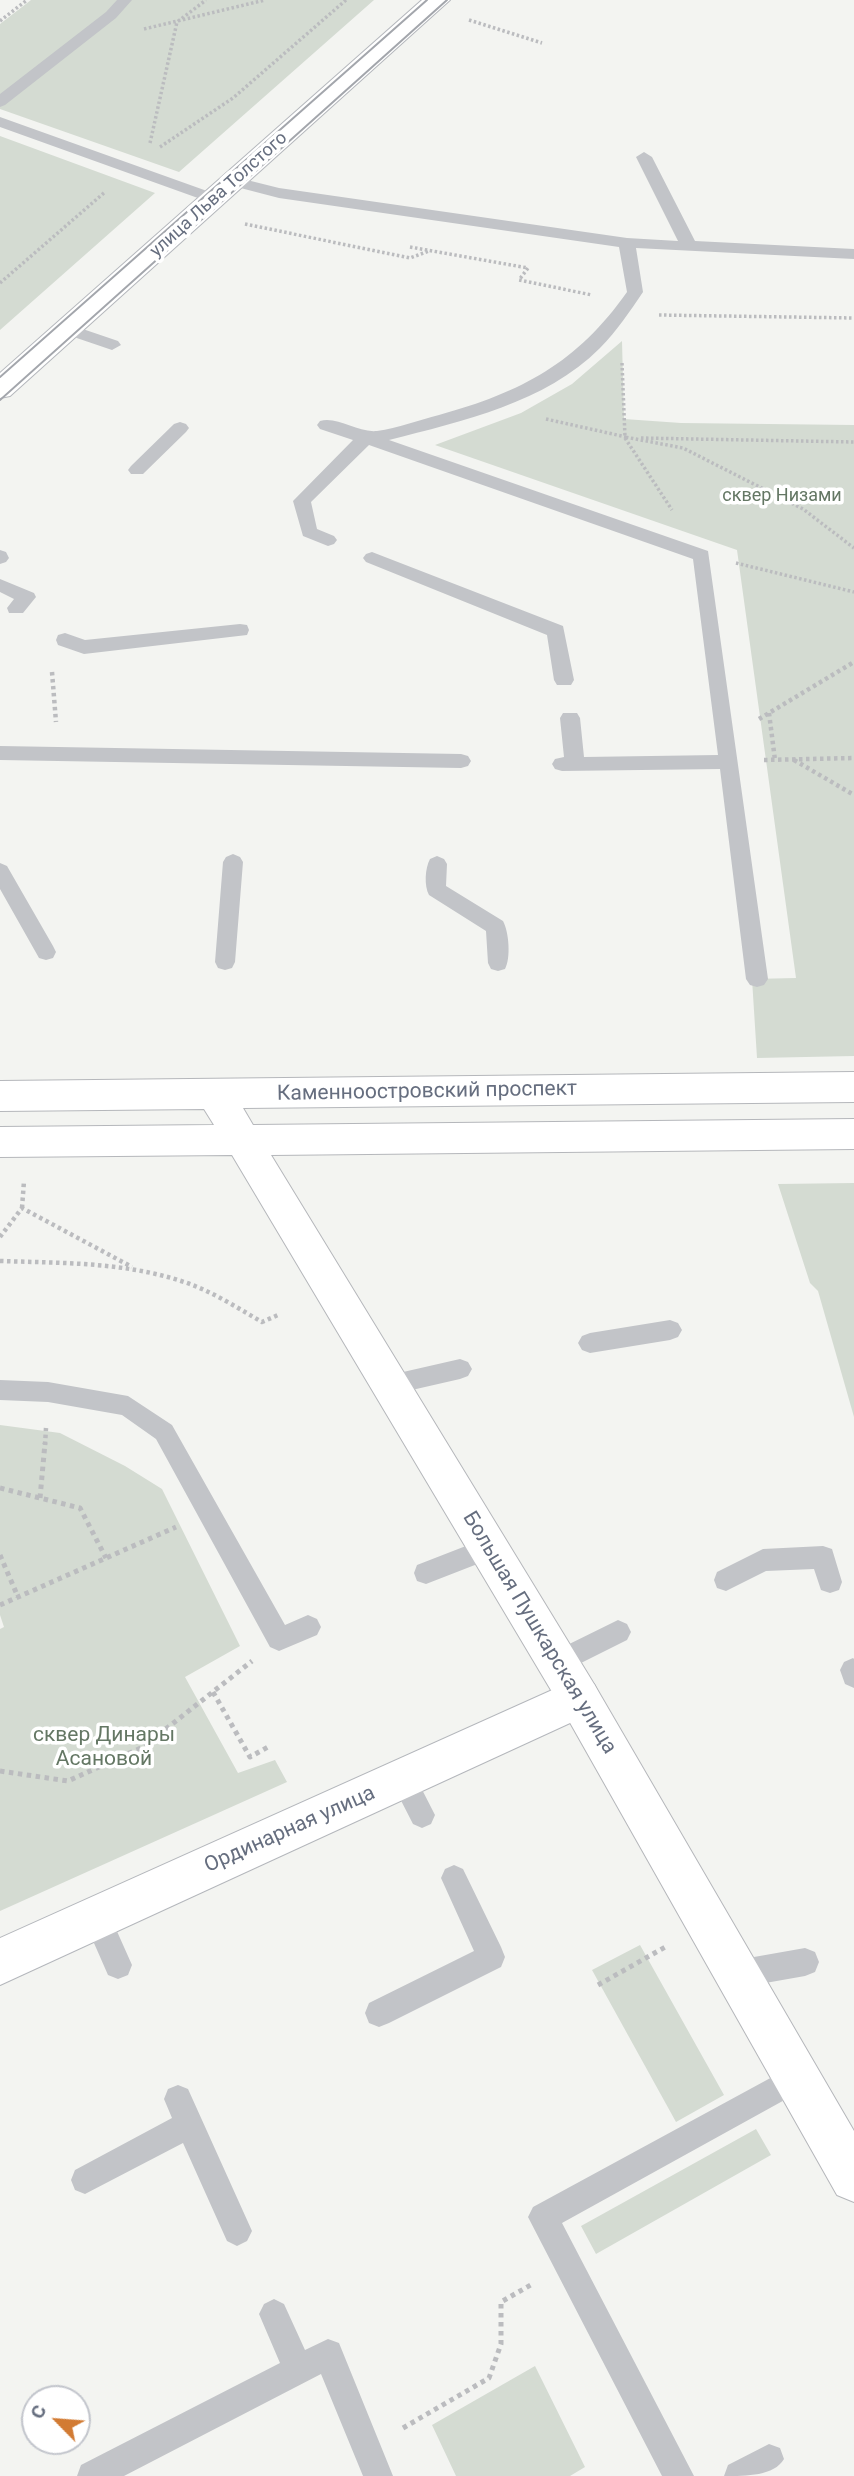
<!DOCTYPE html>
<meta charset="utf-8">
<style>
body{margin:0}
#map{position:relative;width:854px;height:2476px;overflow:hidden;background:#f3f4f1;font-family:Roboto,sans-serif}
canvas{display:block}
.north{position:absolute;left:21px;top:2385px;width:70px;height:70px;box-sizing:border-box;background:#fff;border:2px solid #c2c5cc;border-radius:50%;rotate:295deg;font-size:19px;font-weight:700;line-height:28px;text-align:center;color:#666e7f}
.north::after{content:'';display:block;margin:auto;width:24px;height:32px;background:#d27b33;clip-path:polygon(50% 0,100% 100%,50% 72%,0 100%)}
</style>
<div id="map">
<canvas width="854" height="2476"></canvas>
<div class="north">С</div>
</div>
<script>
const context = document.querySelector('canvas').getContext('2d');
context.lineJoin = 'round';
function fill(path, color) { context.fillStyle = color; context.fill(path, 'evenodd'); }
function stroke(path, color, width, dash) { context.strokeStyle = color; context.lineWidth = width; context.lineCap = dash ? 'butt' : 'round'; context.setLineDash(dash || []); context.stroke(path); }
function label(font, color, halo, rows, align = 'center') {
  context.font = font + ' Roboto,sans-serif'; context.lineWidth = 7; context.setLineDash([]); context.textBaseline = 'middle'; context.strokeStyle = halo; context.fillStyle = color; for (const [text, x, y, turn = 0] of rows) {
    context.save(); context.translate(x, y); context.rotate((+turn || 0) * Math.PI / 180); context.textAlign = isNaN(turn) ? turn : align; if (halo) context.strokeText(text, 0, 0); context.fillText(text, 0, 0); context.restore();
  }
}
const green = new Path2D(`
 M31,0H374L179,172L0,109V24Z
 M0,136L155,193L0,330Z
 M622,341L624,419L681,423L854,425V1056L757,1058L752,979L796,978L737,550L435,445L521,413L572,384Z
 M854,1183V1417L818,1291L810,1283L778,1184Z
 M0,1425L60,1433L125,1466L162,1489L240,1646L185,1677L238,1773L275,1760L287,1782L0,1911V1629L4,1627L0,1615Z
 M640,1945L724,2095L676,2122L592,1970Z
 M756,2129L771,2155L596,2254L581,2226Z
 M535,2366L585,2467L570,2476H456L432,2425Z`);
const pathFar2 = new Path2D(`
 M469,20L542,43
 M0,21L27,0
 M144,29L265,0
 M150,143L177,22L206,0
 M160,147L233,98L346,0
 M245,224L410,258L429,251
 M410,247L528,268L519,280L592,295
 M0,283L105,192
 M659,315L854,318
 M622,363L625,437L683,448L803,509L854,548
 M546,419L626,437
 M625,438L672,510
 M641,438L854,442
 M736,563L854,592`);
const pathFar1 = new Path2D(`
 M52,672L56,722
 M769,713L775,760
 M759,719L854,662
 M764,760L854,758
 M794,760L854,795
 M22,1208L24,1181
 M0,1237L22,1208L132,1267
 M0,1261C61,1263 123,1262 181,1281C210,1290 236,1307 262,1322L278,1315
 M45,1445L46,1428`);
const path = new Path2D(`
 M0,1488L80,1508L106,1558
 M40,1498L45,1443
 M0,1555L18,1597
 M0,1605L176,1527
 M213,1692L250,1757L268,1747
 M0,1771L68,1781L143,1747L252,1661
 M598,1985L667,1946
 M403,2428L489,2378L501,2344V2302L534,2283`);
const lane = new Path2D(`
 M117,0H132L116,18L5,105L0,107V94L106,12Z
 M0,117L221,196L223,199L221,202H209L0,127Z
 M644,152L652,157L695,241L854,249V259L636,248L643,292C630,311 617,331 600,348C545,403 463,421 389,440L708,551L768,979L764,985L757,987L750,985L746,979L720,769L562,771L555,769L552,764L555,759L564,757L560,718L563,713H577L580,718L584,757L718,755L693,559L369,445L311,502L317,529L334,536L337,540L334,544L328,546L303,536L293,501L353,440L320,429L317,425L320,421C338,416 357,433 377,431C398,428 419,420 439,415C522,392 577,363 627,292L619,247L279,198L229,185L227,182L235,177L279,188L627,238L678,241L636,157Z
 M68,324L118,341L121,345L112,350L62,333L60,329L62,325Z
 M180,422L186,424L189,428L186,432L143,474H131L128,470L131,466L174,424Z
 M0,550L6,552L9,558L6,562L0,564Z
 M372,552L563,626L574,680L571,685H557L554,680L547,635L366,562L363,558L366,554Z
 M0,579L34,593L36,597L23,613H9L7,608L14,599L0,592Z
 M240,624L247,625L249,630L247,635L84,654L58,645L56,640L58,635L65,633L85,640Z
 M0,746L461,754L468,756L471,761L468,766L461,768L0,760Z
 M233,854L240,857L243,862L235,962L232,968L225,970L218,968L215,962L223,862L226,857Z
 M437,856L444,859L447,864L446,886L503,921C509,932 511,958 505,969L498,971L491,969L488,963L486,931L429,895C424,886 425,868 430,859Z
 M0,863L7,866L53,946L56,952L53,958L46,960L39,958L0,889Z
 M670,1320L678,1323L682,1330L678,1337L670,1340L590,1353L582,1350L578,1343L582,1336L590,1333Z
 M460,1359L468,1362L472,1369L468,1376L460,1379L390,1395L382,1392L378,1385L382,1378L390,1375Z
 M0,1380L48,1382L128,1396L172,1425L285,1625L308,1615L317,1619L321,1627L317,1635L279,1651L270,1647L156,1439L122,1415L48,1402L0,1400Z
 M489,1537L498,1540L501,1548L498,1556L426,1584L417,1581L414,1573L417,1565Z
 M823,1546L832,1549L842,1582L839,1590L830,1593L821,1590L814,1569L766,1571L726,1591L717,1588L714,1580L717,1572L763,1549Z
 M618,1620L627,1624L631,1632L627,1640L567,1670L558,1674L549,1670L545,1662L549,1654Z
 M853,1658L854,1659V1688L845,1684L840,1670L844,1662Z
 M403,1766L412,1770L435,1815L431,1824L422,1828L413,1824L390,1779L394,1770Z
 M454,1865L463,1869L501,1947L505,1957L501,1967L389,2023L379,2027L369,2023L365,2013L369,2003L474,1951L441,1878L445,1869Z
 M97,1905L107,1909L132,1965L128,1975L118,1979L108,1975L83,1918L87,1909Z
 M805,1948L815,1952L819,1962L815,1972L805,1976L737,1988L727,1984L723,1974L727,1964L737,1960Z
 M798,2063L808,2067L812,2077L808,2087L562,2223L694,2476H662L528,2217L533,2207Z
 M178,2085L188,2089L252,2231L247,2241L237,2246L227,2241L183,2143L85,2194L75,2190L71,2180L75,2170L172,2118L164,2099L168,2089Z
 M274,2299L284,2304L305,2350L328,2339L339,2343L393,2476H363L321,2374L124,2476H77L81,2465L280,2363L259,2314L264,2304Z
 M769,2444L780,2448L784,2459C774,2476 747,2476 724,2476L728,2465Z`);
const secondary = new Path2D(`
 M422,0H450L10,396L0,398V373Z
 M579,1678L594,1684L601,1698L594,1712L0,1985V1938Z`);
const primary = new Path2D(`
 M854,1072V1102L243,1108L253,1125L854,1119V1149L271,1155L594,1684L854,2131V2202L837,2195L564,1712L232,1155L0,1157V1127L214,1125L204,1109L0,1111V1081Z`);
const tram = new Path2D(`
 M0,377L427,0
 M0,400L447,0`);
const farStreetnames = [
 ["улица Льва Толстого",219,195,-42]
];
const farParknames = [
 ["сквер Низами",782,496]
];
const streetNames = [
 ["Каменноостровский проспект",427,1092,-1],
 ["Большая Пушкарская улица",539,1633,59],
 ["Ординарная улица",290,1830,-24]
];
const parkNames = [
 ["сквер Динары",104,1736],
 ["Асановой",104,1760]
];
fill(green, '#d4dbd2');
stroke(secondary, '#b4b7bc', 2);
stroke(primary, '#b5b7bb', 2);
stroke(pathFar2, '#bbbcbf', 3.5, [2.5, 2.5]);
stroke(pathFar1, '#bbbcbf', 4.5, [3.5, 3.5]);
stroke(path, '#bbbcbf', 5, [4.5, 4.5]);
fill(lane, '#c2c4c8');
fill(secondary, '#fff');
fill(primary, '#fff');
stroke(tram, '#a3a6ac', 2);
label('18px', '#666e7f', '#fff', farStreetnames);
label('18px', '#647764', '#fff', farParknames);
label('21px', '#666e7f', '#fff', streetNames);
label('21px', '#647764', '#fff', parkNames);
</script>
